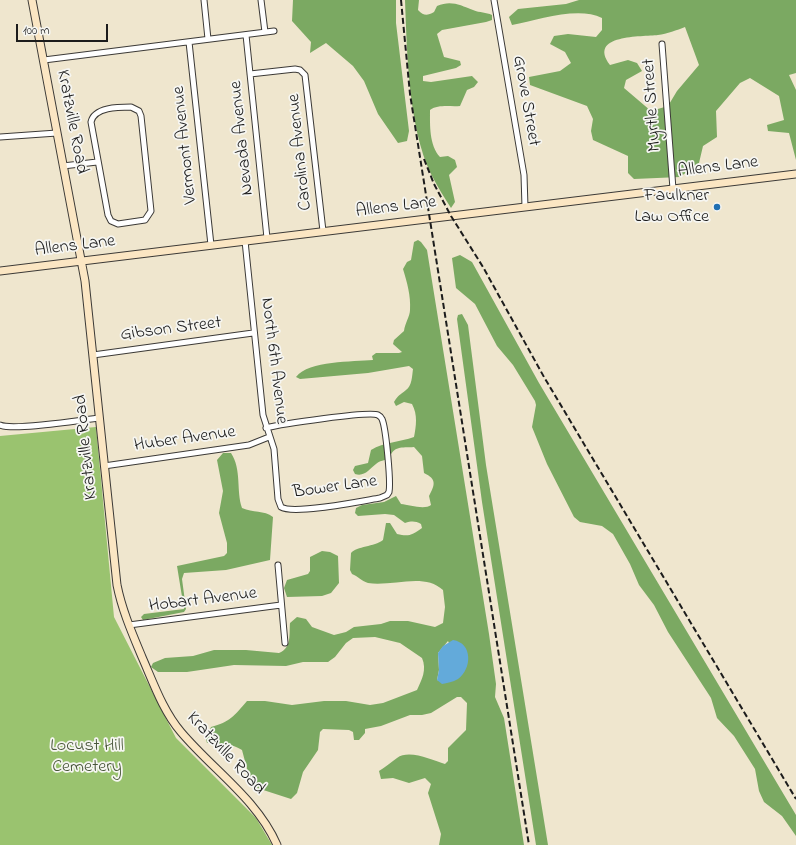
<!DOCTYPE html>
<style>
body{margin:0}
#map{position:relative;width:796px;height:845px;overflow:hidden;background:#efe6ce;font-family:"Indie Flower",sans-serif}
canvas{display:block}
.scale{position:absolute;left:16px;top:24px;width:92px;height:18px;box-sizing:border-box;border:2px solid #1c1c1c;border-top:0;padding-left:5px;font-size:12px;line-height:14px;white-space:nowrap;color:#1c1c1c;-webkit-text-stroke:3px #f6f6f2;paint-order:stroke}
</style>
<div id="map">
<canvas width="796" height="845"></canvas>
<div class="scale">100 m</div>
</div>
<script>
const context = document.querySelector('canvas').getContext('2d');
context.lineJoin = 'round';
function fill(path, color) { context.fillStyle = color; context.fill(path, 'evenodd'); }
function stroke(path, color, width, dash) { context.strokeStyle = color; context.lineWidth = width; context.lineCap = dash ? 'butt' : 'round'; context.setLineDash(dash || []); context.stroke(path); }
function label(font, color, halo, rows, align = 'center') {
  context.font = font + ' "Indie Flower",sans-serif'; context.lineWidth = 3.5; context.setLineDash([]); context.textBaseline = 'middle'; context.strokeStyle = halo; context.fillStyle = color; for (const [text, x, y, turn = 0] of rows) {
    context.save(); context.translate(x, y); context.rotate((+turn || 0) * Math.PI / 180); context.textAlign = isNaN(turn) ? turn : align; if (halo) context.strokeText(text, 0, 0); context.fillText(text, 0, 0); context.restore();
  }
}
const green = new Path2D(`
 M96,427L114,617L176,738L256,818L272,845H0V436Z`);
const forest = new Path2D(`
 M293,0H396V23L409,131L407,141L398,143L378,114L364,81L353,66L326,43L310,53L311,42L292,21Z
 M405,0H419L418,10C424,16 427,16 434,12L437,6C451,0 460,5 473,10C480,13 486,12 492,15V20L486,22L442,30L437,34L444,57L460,61L461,65L456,68L423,76V81L431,82L472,76L478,82L474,87L467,90L460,106C450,107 439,104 430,110C430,125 429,145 440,157L448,156L455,160L457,167L449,175L455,202L451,208C444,197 437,186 431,174C408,126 407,52 405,0Z
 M579,0H796V73L789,75L796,90V160L789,133L768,131L767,125L784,120L779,96L750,78L740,83L716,111L717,137L703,146L699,163L680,177L634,179L628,173V156L593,140L591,131L593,119L587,106L530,85L529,77L560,71L571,63L565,52L550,44L554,36L568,34L596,37L602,30V18C578,6 538,20 512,25L509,17L518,9L566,4ZM685,27L699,65L677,91L668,106L651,111L624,88L626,80L642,71L637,63L628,60L610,65C587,34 642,37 658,35C667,34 677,30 685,27Z
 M418,240L421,242L427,250L489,634L496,684L495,697L504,718L524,845H439L441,834L428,793L431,784L425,778L409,783L393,778L381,779L379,771C386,767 391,762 397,758C409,749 432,760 445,764L448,761V748L466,730L467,703L461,697H457L431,713L422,715H410L381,726L365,729V733L359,740H354L353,732L349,730L323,729L320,732L318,750L303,772L297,793L291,799L254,787L251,784L242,750C231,743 220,744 207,743L206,739L211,727C230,722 234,716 247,701H265L292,705L324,701H346L370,705L383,703L417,690C422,679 427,670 422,658L400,643L375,637L353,638L346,643L335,657L328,662H303L286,666L234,665L187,672H158L151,667L153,663L165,658L193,656L214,650H246L279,653C292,648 289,634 290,623L297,617L306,619L312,627L334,635L346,632L354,627L381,624L390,621H408L435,627L443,623L445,607L443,590C424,572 392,587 368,583C361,581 358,576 352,574L350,570L351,553C357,546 374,547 383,540L386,523H390L397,534C409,537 412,535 422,528L421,524C415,521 412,521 405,523L394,515L385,514L358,516L355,513L356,508L362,505L384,502L396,496L401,504C409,505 425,510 431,505L429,496C435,485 437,479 424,473L422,456L414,447C401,448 394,445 389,459C385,460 379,461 376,464C369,469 365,477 355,474L353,470L355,466L368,463L371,450C384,442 400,442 414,437C416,426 418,415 412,404L404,402L396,406L394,402C398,395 400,395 406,390C412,386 412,376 413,369L409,366L368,373L300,379L296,377C309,360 353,362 373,360L372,356L376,353H399L402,352L393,344L394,340L404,331C405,323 410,316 410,310C411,296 407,282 403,269L407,262L411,260L414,242ZM448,641L463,672C456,682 449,683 437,680L439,670L438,653Z
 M460,255L472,262L539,383L796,815V836L782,816L764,802L759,791L755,769L734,736L717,718L711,698L668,632L654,605L639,585L630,564L613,534L602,526L580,522L574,517L547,464L532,427L536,405L535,401L513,365L497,346L475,304L456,288L452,258Z
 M462,314L468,325L486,465L548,845H536L482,502L457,319L458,315Z
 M223,453H231C242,470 236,490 242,508C253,513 264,510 273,517L270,560L226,570L184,573L182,579L186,609L184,612L143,620L141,617L144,614L184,609L177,566L224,556L227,553V543L219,513L223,491L217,460Z
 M322,551L330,552L338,556L339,583L331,593L322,596L287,597L284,588L287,580L308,574L310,571V557Z`);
const water = new Path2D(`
 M453,640C473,643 472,669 458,679C453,682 447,683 442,684L437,680L439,670L438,653L443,646Z`);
const street = new Path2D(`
 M204,0L208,39
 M261,0L265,32
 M494,0L524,175L525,207
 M246,35L267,238
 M189,42L211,245
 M662,44L673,189
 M44,60L274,31
 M250,74L295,69L300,70L305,75L323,231
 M131,107L139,111L141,116L151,211L145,220L118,224L111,221L108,215L91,122C94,107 119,107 131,107Z
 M0,137L57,133
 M63,166L97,162
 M245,241L263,415L274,449L278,499L281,507C293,515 362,501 380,498L387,495L389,492C391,482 386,428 382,419C381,417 380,416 378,415C369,411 281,424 266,428
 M93,355L253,333
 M0,425C13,431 81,420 99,418
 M104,466L249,445L269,437
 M278,565L285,643
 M129,625L281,605`);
const secondary = new Path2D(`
 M32,0L85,281L117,585C122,610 132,633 142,657C153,682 163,711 181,732C213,770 257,799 277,845
 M0,271L796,174`);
const rail = new Path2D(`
 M401,0L410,94L529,845
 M424,159L434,184L451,216L483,267L544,377L796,799`);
const markers = [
 [717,207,4,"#1f6fb2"]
];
const streetNames = [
 ["Grove Street",525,101,80],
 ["Myrtle Street",653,105,-94],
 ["Kratzville Road",71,122,79],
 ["Nevada Avenue",243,138,-96],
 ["Vermont Avenue",186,145,-96],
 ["Carolina Avenue",301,152,-96],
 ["Allens Lane",718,168,-7],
 ["Allens Lane",396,208,-7],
 ["Allens Lane",75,247,-7],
 ["Gibson Street",171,330,-7],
 ["North 6th Avenue",273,361,83],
 ["Huber Avenue",185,440,-8],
 ["Kratzville Road",87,447,-96],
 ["Bower Lane",335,488,-8],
 ["Hobart Avenue",203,601,-7],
 ["Kratzville Road",225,754,47]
];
const poiNames = [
 ["Faulkner",709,197],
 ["Law Office",709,218]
];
const parkNames = [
 ["Locust Hill",87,747],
 ["Cemetery",87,768]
];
fill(green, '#9ac36f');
fill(forest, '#7ba962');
fill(water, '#63aada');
stroke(street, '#3c3a37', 7);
stroke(secondary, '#3c3a37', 9);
stroke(street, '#fff', 5);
stroke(secondary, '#fbe6c3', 7);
stroke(rail, '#1c1c1c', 2, [6, 3]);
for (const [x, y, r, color] of markers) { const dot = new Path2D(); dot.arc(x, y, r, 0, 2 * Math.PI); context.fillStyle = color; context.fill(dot); stroke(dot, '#f6f6f2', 1.5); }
label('18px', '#1c1c1c', '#f6f6f2', streetNames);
label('18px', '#1c1c1c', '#f6f6f2', poiNames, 'right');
label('18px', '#485639', '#f6f6f2', parkNames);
</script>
